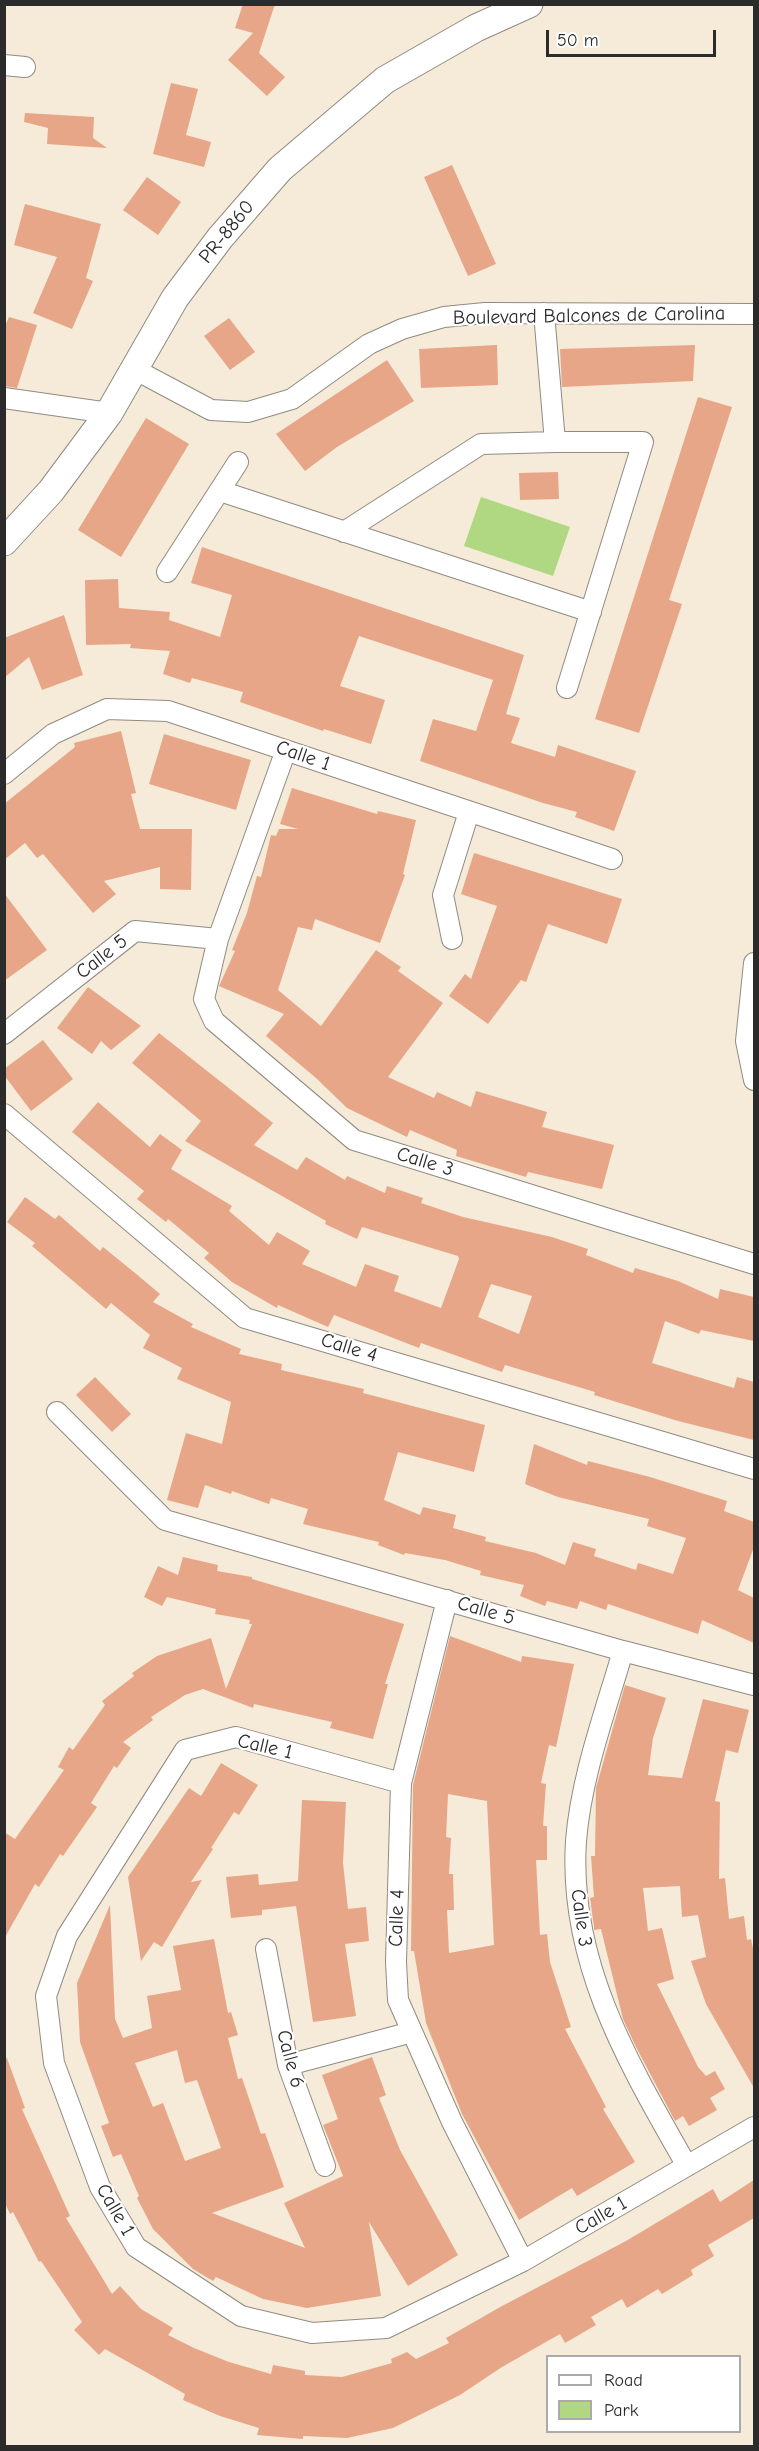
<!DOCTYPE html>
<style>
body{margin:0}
#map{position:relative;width:759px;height:2451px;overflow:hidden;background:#f5ebd8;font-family:"Comic Neue",sans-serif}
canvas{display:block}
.frame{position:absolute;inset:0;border:6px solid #2b2b2b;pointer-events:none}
.legend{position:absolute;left:546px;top:2355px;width:195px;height:78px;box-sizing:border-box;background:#fff;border:2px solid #aaa;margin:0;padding:8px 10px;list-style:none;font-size:18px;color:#2b2b2b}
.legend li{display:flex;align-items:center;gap:12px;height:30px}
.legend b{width:30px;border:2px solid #aaa}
.scale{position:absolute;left:546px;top:30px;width:170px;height:27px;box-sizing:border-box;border:3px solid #2b2b2b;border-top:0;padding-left:8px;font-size:18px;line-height:21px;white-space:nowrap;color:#2b2b2b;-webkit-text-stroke:4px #fff;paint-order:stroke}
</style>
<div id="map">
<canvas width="759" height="2451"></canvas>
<div class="frame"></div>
<ul class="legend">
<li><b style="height:8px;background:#fff"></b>Road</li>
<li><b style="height:16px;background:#b0d781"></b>Park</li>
</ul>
<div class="scale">50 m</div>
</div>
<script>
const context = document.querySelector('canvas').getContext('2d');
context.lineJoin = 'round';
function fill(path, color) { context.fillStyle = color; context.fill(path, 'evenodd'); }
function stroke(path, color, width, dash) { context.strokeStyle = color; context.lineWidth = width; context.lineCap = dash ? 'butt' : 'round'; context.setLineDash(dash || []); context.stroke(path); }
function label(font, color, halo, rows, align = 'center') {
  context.font = font + ' "Comic Neue",sans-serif'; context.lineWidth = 4.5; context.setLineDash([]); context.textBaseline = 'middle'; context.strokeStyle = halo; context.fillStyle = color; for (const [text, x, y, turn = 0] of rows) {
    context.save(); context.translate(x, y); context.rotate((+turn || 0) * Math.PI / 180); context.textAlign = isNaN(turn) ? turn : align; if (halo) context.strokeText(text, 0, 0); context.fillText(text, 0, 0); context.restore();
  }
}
const green = new Path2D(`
 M481,497L570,527L553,576L464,546Z`);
const building = new Path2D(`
 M243,4H275L259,53L285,77L267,96L228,60L253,33L235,28Z
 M171,83L198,89L186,135L211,142L204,167L153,154Z
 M25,113L94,117L93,138L107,148L47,144L48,128L24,122Z
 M452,165L496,264L468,276L424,177Z
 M147,177L181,202L158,235L123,210Z
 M25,204L101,224L86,278L93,281L72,329L33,313L57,257L14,245Z
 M9,317L37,325L17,388L4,386V328Z
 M229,318L255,352L230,370L204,336Z
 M497,345L498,385L421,388L419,349Z
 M695,345L693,381L562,387L560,349Z
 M387,360L414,401L337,447L305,471L276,434Z
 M698,397L732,407L669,600L682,604L639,733L595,719Z
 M146,418L189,444L121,557L78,530Z
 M558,472L559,499L520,500L519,473Z
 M202,547L524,655L506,714L520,718L511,743L555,757L558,745L636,771L614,831L575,817L577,812L543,803L420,761L433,719L476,731L493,680L359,636L340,686L385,700L371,744L324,729L323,731L240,702L243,692L192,678L190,683L163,674L170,651L130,648L131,644L86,645L85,580L118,579L119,608L170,612L169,620L220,637L232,595L191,583Z
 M64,615L83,675L42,690L29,657L4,678V638Z
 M121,731L136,793L131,794L140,829H192L191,890L160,889V867L104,881L116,894L93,913L43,854L37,858L25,843L4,860V804L75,747L74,743Z
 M164,734L251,760L236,810L149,784Z
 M292,788L377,814L378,811L416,820L403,874L405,875L380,943L315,919L312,930L298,927L278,990L321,1026L376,950L401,967L398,971L443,1003L388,1077L434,1098L437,1092L471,1107L476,1091L547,1112L542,1127L614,1145L602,1189L528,1172L526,1177L456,1156L457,1150L410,1130L407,1137L347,1108L316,1078L266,1036L284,1014L219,986L235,951L232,950L247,913L257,876L261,877L271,835L276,836L279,829H298L280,824Z
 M474,853L622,899L607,944L548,924L526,982L521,980L488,1024L449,996L465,974L471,979L497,906L461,894Z
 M4,893L47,950L4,981Z
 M88,987L141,1026L111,1050L101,1041L92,1054L57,1028Z
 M159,1033L273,1123L254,1145L297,1170L306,1157L345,1180L347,1176L385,1193L387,1186L423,1198L421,1203L463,1217L552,1237L588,1249L586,1255L633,1273L635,1268L678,1281L718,1299L720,1289L754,1297V1341L701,1330L699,1334L665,1321L652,1363L734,1388L737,1377L754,1382V1440L678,1421L594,1395L595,1392L505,1365L502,1372L421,1343L419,1348L334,1315L328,1327L278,1305L277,1308L232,1282L204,1258L209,1253L168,1219L166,1222L137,1199L144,1191L72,1132L98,1102L150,1147L160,1134L182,1150L171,1169L232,1206L229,1211L269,1245L277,1232L310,1251L302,1264L356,1287L365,1264L399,1276L394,1291L441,1308L459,1259L458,1256L362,1227L357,1239L325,1224L326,1221L185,1141L201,1121L132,1063ZM491,1284L532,1296L519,1334L478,1317Z
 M43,1040L73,1079L31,1111L4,1075V1069Z
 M25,1197L55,1219L59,1215L100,1251L103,1247L135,1273L160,1294L153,1302L193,1324L191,1327L241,1349L239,1354L282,1364L281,1370L364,1389L363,1393L485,1425L474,1472L398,1452L384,1500L420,1515L423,1507L456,1515L453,1528L486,1537L485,1541L536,1553L565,1565L573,1542L596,1549L594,1556L636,1570L638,1563L673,1574L686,1538L647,1526L649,1519L558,1497L525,1484L534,1444L587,1465L588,1461L650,1477L727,1501L724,1511L754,1522V1547L738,1590L754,1598V1643L702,1620L698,1634L608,1604L606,1610L580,1601L577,1609L547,1601L545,1606L520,1596L524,1585L480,1575L481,1571L445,1560L405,1553L404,1555L378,1545L379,1542L303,1524L308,1509L271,1498L269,1504L232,1491L231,1494L205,1485L198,1508L167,1500L186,1433L222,1444L231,1402L177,1379L182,1368L143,1348L150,1335L111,1303L106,1309L32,1246L35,1243L7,1222Z
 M95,1377L131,1414L112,1432L76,1395Z
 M183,1557L218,1565L217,1571L252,1577V1579L404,1624L385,1684H388L373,1739L330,1728L332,1722L254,1704L253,1708L203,1689L185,1695L151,1717L153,1720L123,1742L131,1748L117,1768L114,1766L91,1803L97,1807L63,1856L60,1854L39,1887L35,1884L4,1939V1832L15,1839L64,1770L58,1767L69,1747L73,1750L105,1705L102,1701L134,1676L132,1673L157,1656L211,1638L226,1689L252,1624H249L250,1620L215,1614L216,1609L167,1597L162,1606L144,1597L158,1566L178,1575Z
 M450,1636L521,1662L522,1656L574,1664L556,1747L549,1745L541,1783L546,1784L543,1826H547V1860H536L540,1935L547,1934L550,1962L571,2027L565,2029L606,2107L603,2109L635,2162L577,2196L572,2188L519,2220L462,2114L426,2023L414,1951H411L413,1785ZM448,1794L487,1801L494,1945L449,1953L447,1910H454L453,1874H449L451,1838L446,1837Z
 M625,1685L666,1698L653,1738L648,1775L682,1778L703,1699L749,1710L738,1753L726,1750L715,1801L720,1802L719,1879L725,1878L729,1919L744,1916L747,1940L751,1939L754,1953V2088L706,2004L691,1961L706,1957L698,1915L682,1917L680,1886L643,1888L648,1931L662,1928L674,1979L657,1984L698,2067L706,2076L715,2071L725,2089L710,2098L717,2110L689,2126L683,2116L675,2121L635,2045L623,2019L601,1929L594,1930V1927L590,1898L594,1897L591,1856H595L596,1788Z
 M221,1763L258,1785L239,1815L234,1812L211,1848L213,1849L191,1882L202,1880L162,1947L154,1942L141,1961L128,1877L189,1788L201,1796Z
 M302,1800L346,1802L343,1863L348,1909L366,1907L369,1941L345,1944L356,2016L313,2022L296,1906L262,1910V1915L231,1918L226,1877L258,1874L259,1885L298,1881Z
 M110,1905L115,2019L123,2038L152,2028L147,1996L181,1990L173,1946L214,1939L228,2013L231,2012L238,2035L228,2038L238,2079L242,2078L261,2134L265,2133L284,2187L212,2213L305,2248L284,2203L343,2176L323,2125L338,2119L322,2075L372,2057L386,2095L379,2098L400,2150L458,2255L408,2286L369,2222L381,2296L307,2308L263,2299L216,2277L213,2281L193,2269L153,2229L137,2198L139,2196L121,2154L113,2157L101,2126L109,2123L80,2042L77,1983ZM177,2050L185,2083L197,2080L221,2148L185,2161L163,2103L153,2107L135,2063Z
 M7,2058L25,2108L22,2109L70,2216L66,2218L112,2294L120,2286L141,2309L173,2328L168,2335L194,2348L229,2362L271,2374L273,2365L305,2371V2375L342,2377L392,2363L391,2359L407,2352L416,2359L449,2343L446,2338L502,2306L626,2241L713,2189L720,2202L754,2180V2218L708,2245L714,2256L691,2270L693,2275L662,2294L658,2289L627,2308L622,2299L591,2317L596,2325L565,2343L560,2334L502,2367L460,2395L393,2428L347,2438L303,2436V2439L257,2435L259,2428L220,2416L183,2400L185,2394L105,2349L99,2355L74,2330L82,2322L41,2261L39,2262L13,2212L10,2214L4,2201V2059Z`);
const street = new Path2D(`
 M4,65L25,67
 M544,313L555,442H643L567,688
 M134,369L211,410L248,412L292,399L369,344L402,329L444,317L485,313L754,314
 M4,398L109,413
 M220,491L591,612
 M344,532L481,444L555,442
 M167,572L238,462
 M286,750L218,939L204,999L214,1021L354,1140L754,1264
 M4,774L53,734L107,709L168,711L612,859
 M452,939L443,895L469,812
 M754,963L746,1041L754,1080
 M4,1034L135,931L218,939
 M4,1114L245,1318L754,1469
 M57,1412L165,1520L623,1651L754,1685
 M447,1600L401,1783L396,1962L398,2000L452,2122L523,2261
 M623,1651C605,1713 581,1777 576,1841C568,1963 629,2064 687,2166
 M401,1783L236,1737L185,1750L67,1936L46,1996L54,2063L100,2187L136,2247L241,2316L312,2333L386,2328L523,2261L754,2127
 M266,1949L288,2065L325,2166
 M288,2065L412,2032`);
const secondary = new Path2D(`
 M4,542L51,491L109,413L175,298L220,238L280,169L385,80L476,28L529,4`);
const streetNames = [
 ["PR-8860",227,232,-51],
 ["Boulevard Balcones de Carolina",589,316,-1],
 ["Calle 1",303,756,19],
 ["Calle 5",102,957,-38],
 ["Calle 3",425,1162,17],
 ["Calle 4",349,1348,17],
 ["Calle 5",486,1611,16],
 ["Calle 1",265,1747,13],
 ["Calle 4",397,1918,-88],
 ["Calle 3",581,1918,82],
 ["Calle 6",290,2059,75],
 ["Calle 1",115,2210,60],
 ["Calle 1",601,2216,-30]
];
fill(green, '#b0d781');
fill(building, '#e7a688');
stroke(street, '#908b82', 22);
stroke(secondary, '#908b82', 29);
stroke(street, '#fff', 20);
stroke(secondary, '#fff', 27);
label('20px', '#2b2b2b', '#fff', streetNames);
</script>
